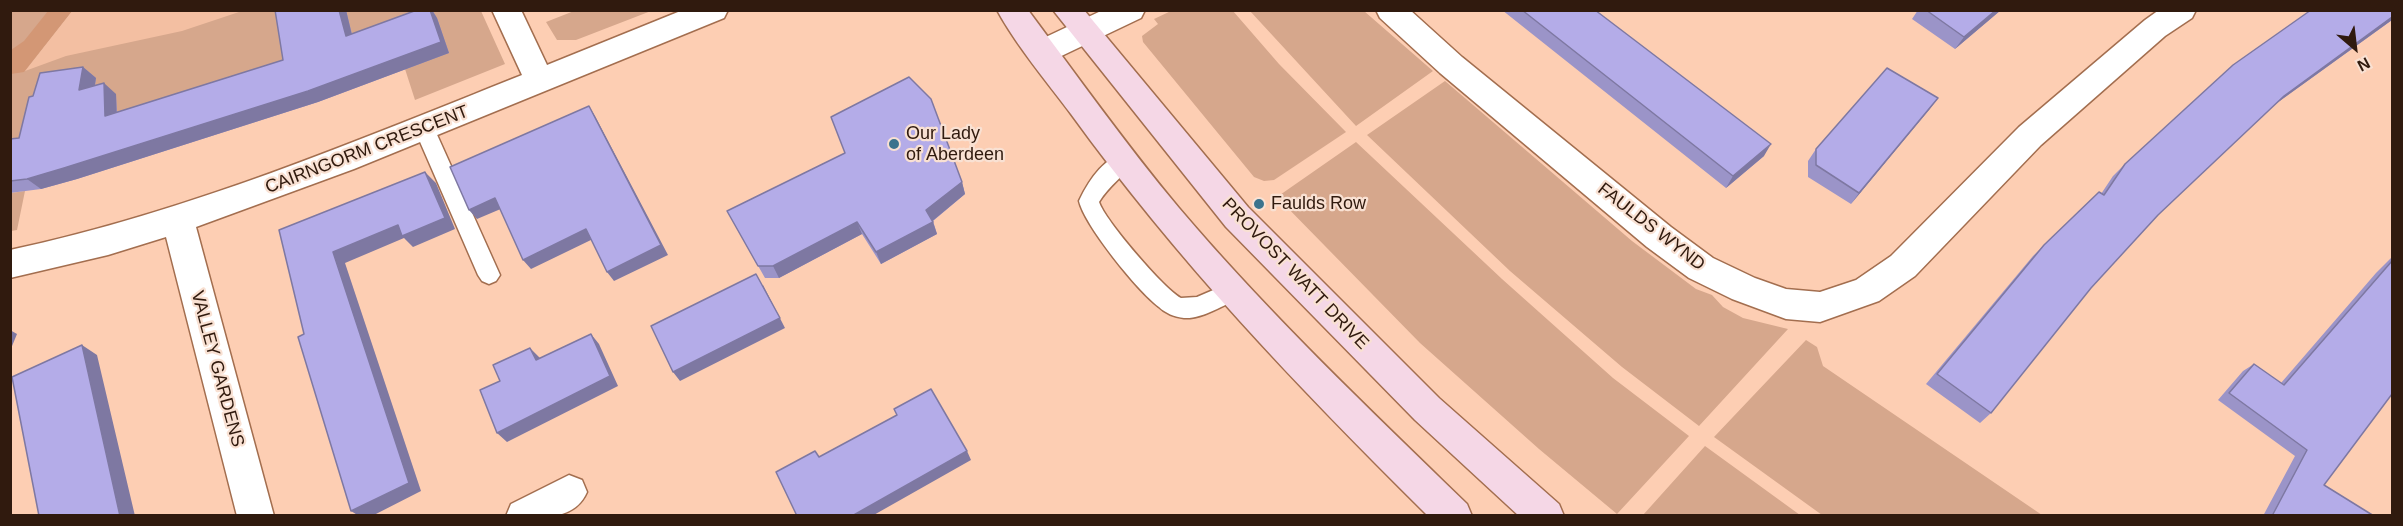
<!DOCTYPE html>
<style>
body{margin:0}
#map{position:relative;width:2403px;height:526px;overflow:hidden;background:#fdceb3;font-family:Helvetica,sans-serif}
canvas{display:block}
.frame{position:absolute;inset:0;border:12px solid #301a0e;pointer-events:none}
.north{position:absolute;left:2325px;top:18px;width:60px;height:60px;-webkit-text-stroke:4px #f9e1d3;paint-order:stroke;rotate:152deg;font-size:16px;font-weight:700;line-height:24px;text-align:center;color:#301a0e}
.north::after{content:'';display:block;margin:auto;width:21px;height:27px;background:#301a0e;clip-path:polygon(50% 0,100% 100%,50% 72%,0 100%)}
</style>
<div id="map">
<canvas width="2403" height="526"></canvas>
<div class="frame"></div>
<div class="north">N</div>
</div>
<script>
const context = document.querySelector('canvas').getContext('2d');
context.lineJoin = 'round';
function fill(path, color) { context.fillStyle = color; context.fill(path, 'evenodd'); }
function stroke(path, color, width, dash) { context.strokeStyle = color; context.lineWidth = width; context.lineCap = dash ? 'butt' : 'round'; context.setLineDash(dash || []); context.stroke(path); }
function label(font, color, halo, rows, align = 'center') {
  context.font = font + ' Helvetica,sans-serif'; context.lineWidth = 4.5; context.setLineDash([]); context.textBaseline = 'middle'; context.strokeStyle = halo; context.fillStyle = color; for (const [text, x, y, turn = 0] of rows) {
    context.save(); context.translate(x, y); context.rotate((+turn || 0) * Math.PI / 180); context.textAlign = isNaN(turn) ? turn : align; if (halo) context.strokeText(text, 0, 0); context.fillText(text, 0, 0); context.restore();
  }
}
const built = new Path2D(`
 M72,11H259L151,45L24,72Z`);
const green = new Path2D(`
 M245,10L481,11L505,64L415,100L405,69L11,152L10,11H72L25,71L66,56L182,31Z
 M574,11V10L651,11L576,40H557L546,22Z
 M1171,11H1233L1279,64L1346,132L1274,180L1264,181L1254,177L1143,42L1142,36L1158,24L1154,19Z
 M1250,11H1364L1433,71L1356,126Z
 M1445,81L1632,241L1696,289L1712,295L1723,307L1743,318L1788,329L1699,426L1622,367L1510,271L1367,135Z
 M1356,142L1502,279L1613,378L1689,436L1617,514L1539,449L1420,343L1277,197Z
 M25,191L17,230L11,231V193Z
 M1806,340L1817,347L1823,366L2042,515H1822L1714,437Z
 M1705,446L1800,515H1643Z`);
const forest = new Path2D(`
 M48,11H72L24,72L11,74V50L24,41Z`);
const lane = new Path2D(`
 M424,120L431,122L434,128L500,275L496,281L489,284L482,281L478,275L414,128L417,122Z
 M1123,153L1130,155L1133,161C1126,175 1109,185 1099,202C1105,220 1163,288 1181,298L1197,297L1232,282L1240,284L1243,291L1240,298C1223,305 1203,319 1184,318C1175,317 1165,313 1159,307C1137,290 1085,226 1079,201C1088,182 1102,160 1123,153Z`);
const street = new Path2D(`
 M492,10H521L547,65L683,10H728L724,18L354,169L196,227L274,516H237L166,237L108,255L10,278V250C188,212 354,142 522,75Z
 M1103,10H1145L1141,18L1053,60L1042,64L1031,60L1027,52L1031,44Z
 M1376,10H1410L1462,57L1671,227L1713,258L1755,278L1786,289L1820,292L1856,280L1891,256L2019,127L2145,20L2159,10H2196L2192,18L2165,36L2041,145L1915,276L1879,301L1820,322L1786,319L1732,299L1689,278L1647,247L1440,73L1380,18Z
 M569,475L582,480L587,492C573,524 535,516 506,516L511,504Z`);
const secondary = new Path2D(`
 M997,10H1028C1078,77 1126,145 1179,208C1268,313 1368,408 1467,504L1472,516H1428C1298,387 1179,263 1071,114C1047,82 1016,45 997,10Z
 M1053,10H1084L1248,207L1439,398L1559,504L1564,516H1519L1415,420L1226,227Z`);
const wall = new Path2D(`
 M275,10H346L352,34L417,10H432L437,18L449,53L318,102L77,179L41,189L10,193V139L19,138L33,96L83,67L96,78L95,86L116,94L117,112L283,60Z
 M1502,10H1595L1764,156L1726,188Z
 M1918,10H2001L1955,49L1912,19Z
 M2392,10V20L2274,105L2158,215L2091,288L1991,413L1980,423L1926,384L2033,256L2099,192L2101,194L2113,176L2125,164Z
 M1938,98L1851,204L1808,177V161L1816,149Z
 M845,153L962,182L965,194L933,221L937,234L881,264L862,234L779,278H765L727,211Z
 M2392,257V394L2324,485L2374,516H2263L2295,456L2218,400L2243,371L2254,364L2281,383L2376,273Z`);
const shadedWall = new Path2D(`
 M339,10H346L355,48L346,36Z
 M430,10H432L437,18L449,53L318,102L77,179L41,189L27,179Z
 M1996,10H2001L1955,49L1964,37Z
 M2392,17V20L2270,108L2284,96Z
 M83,67L96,78L92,101L79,90Z
 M104,83L116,94L117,127L105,116Z
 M1938,98L1929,110L1851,204L1859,193Z
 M589,106L595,116L668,255L614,281L607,272Z
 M1771,144L1764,156L1726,188L1733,176Z
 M425,172L436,183L455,229L413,247L404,238L345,263L421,491L372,516H359L351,511L333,252L398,225Z
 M962,182L965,194L930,223L926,210Z
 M495,198L503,208L477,219L469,210Z
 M857,222L862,234L779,278L773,266Z
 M933,222L937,234L881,264L876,252Z
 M586,229L593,239L531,269L523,260Z
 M763,285L785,328L680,381L673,372Z
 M10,330L17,334L10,351Z
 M591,334L599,344L618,386L507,442L497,433Z
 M82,345L97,355L135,516H120Z
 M530,348L540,358L545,370L536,360Z
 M967,451L971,460L872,516H852Z`);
const building = new Path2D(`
 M275,10H339L346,36L417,10H430L441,42L308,91L64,168L27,179L10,181V139L19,138L29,97L33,96L40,73L83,67L79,90L104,83L105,116L283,60Z
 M1522,10H1595L1771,144L1733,176Z
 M1926,10H1996L1964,37Z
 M2311,10H2392V17L2284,96L2158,215L2091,288L1991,413L1937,374L2044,245L2099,192L2104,195L2125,164L2233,65Z
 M1887,68L1938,98L1859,193L1816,165V149Z
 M909,77L931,99L962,182L926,210L933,222L876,252L857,222L773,266H758L727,211L845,153L831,117Z
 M589,106L661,245L607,272L586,229L523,260L495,198L469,210L450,167Z
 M425,172L445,218L402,236L398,225L333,252L409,483L351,511L298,337L304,334L279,230Z
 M2392,261V394L2324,485L2374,516H2272L2307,450L2229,393L2254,364L2284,385Z
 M756,274L780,318L673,372L651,326Z
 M591,334L610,376L497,433L480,390L500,381L493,365L530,348L536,360Z
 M82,345L120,516H39L12,377Z
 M931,389L967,451L852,516H797L776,472L815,451L819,457L897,415L894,409Z`);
const markers = [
 [894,144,6,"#3b738d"],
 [1259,204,6,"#3b738d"]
];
const poiNames = [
 ["Our Lady",906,134],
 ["of Aberdeen",906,155],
 ["Faulds Row",1271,204]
];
const streetNames = [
 ["CAIRNGORM CRESCENT",367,150,-21],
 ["FAULDS WYND",1651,227,38],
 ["PROVOST WATT DRIVE",1295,274,46],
 ["VALLEY GARDENS",217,369,75]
];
fill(built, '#f3bfa2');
fill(green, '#d6a78c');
fill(forest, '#d39775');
stroke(lane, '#a36e4f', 3);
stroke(street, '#a36e4f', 3);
stroke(secondary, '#a36e4f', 3);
fill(lane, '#fff');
fill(street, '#fff');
fill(secondary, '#f5d7e6');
fill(wall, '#9b94c8');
fill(shadedWall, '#7e78a2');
fill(building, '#b4ace8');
stroke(building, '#7e78a2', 1.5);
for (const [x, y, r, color] of markers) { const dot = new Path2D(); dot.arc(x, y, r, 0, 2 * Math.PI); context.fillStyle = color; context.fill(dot); stroke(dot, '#f9e1d3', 2); }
label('18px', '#301a0e', '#f9e1d3', poiNames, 'left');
label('18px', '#301a0e', '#f9e1d3', streetNames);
</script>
